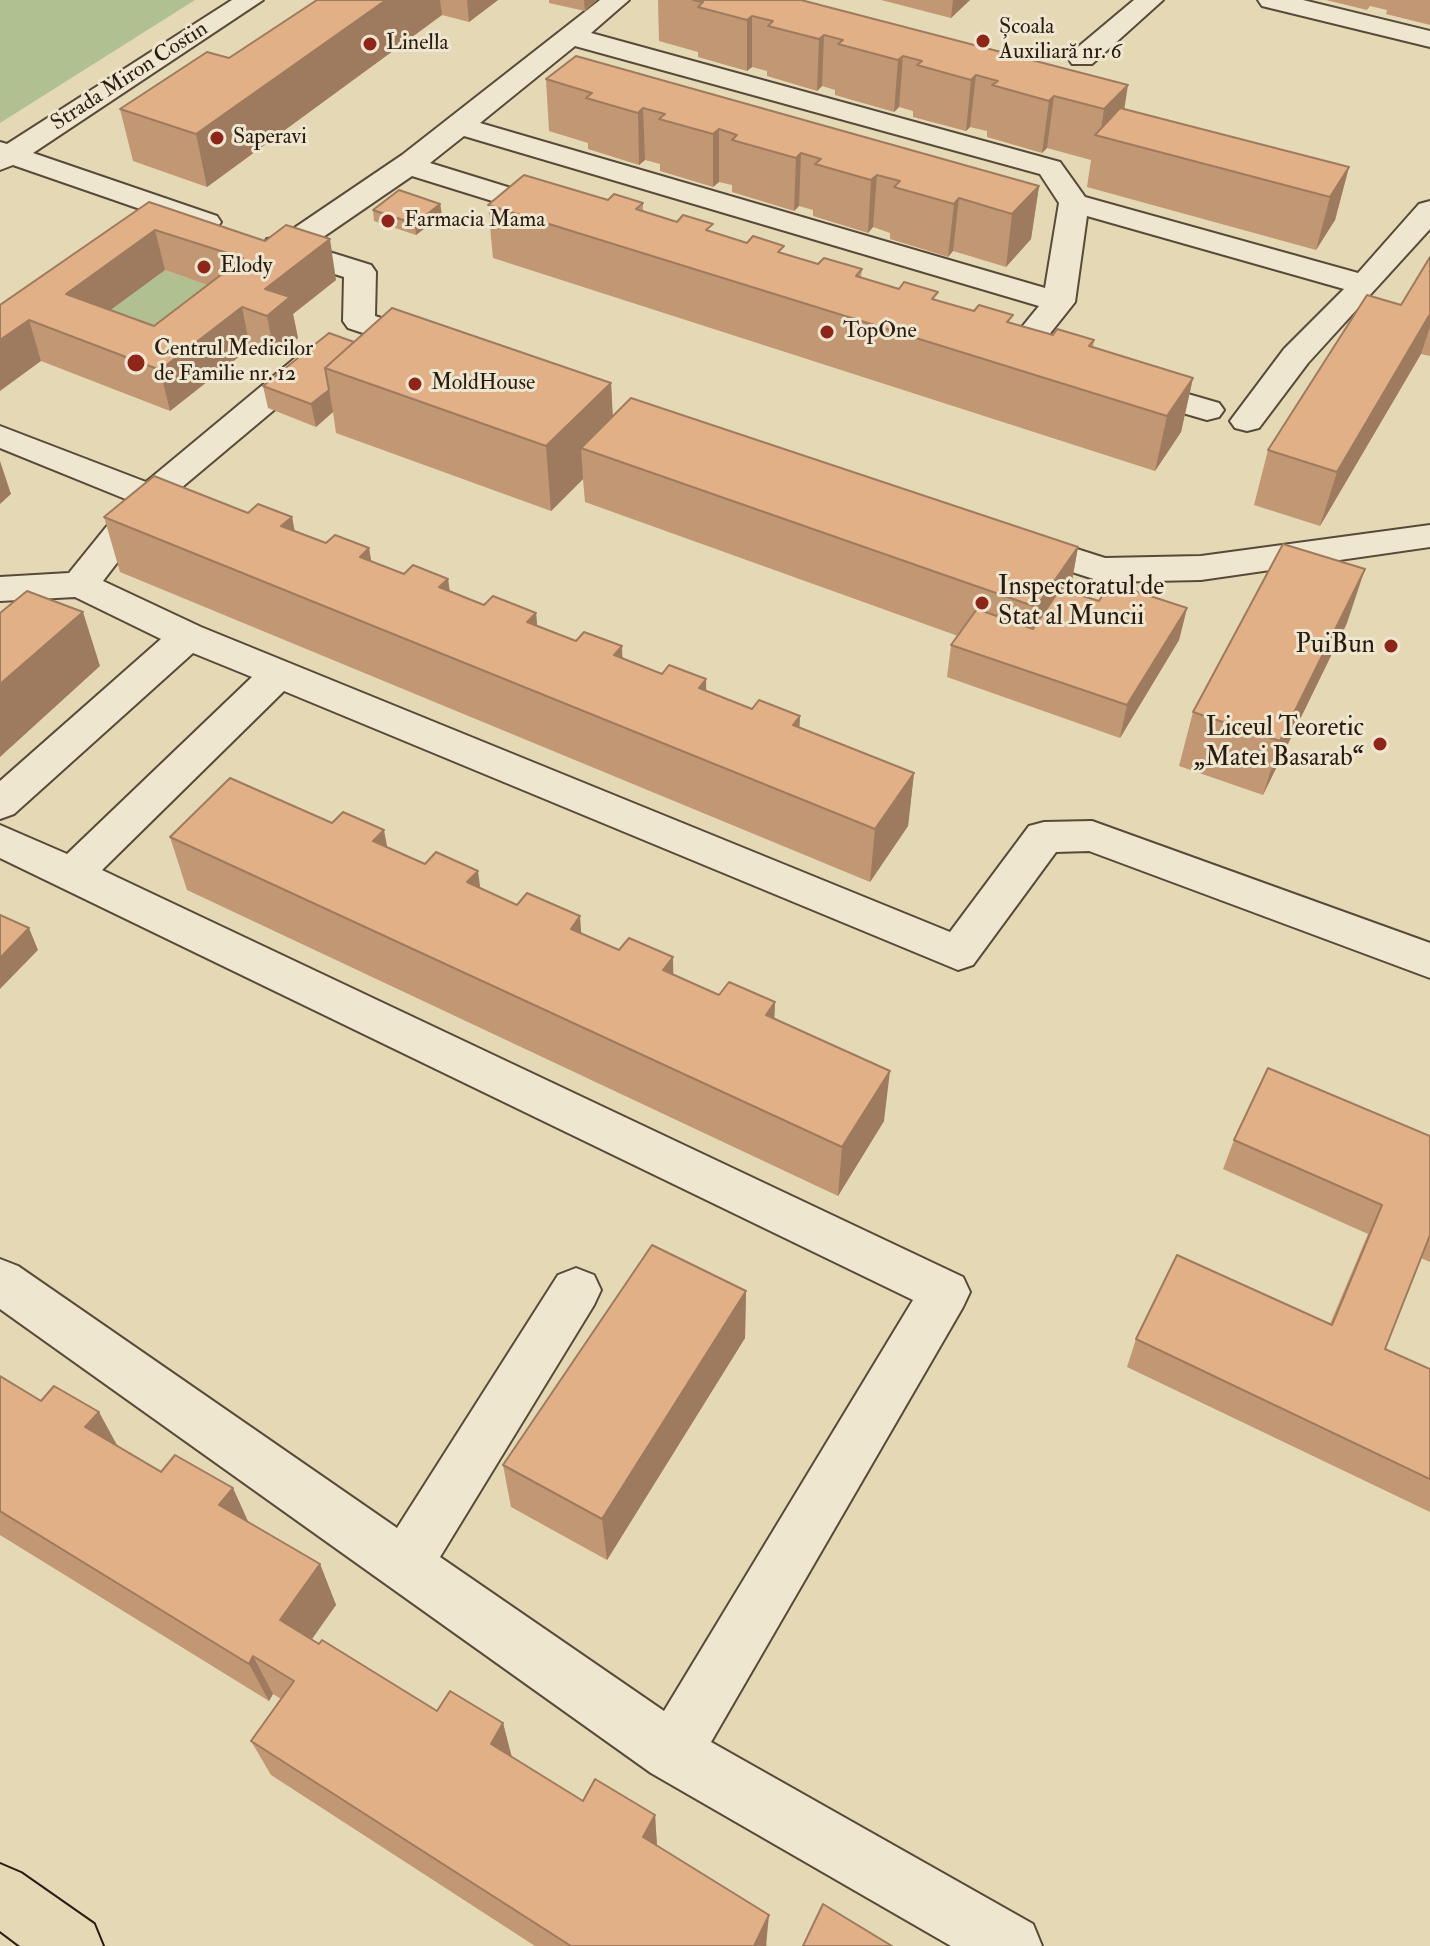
<!DOCTYPE html>
<meta charset="utf-8">
<style>
body{margin:0}
canvas{display:block;background:#e5d8b5}
</style>
<canvas width="1430" height="1946"></canvas>
<script>
const context = document.querySelector('canvas').getContext('2d');
context.lineJoin = 'round';
function fill(path, color) { context.fillStyle = color; context.fill(path, 'evenodd'); }
function stroke(path, color, width, dash) { context.strokeStyle = color; context.lineWidth = width; context.lineCap = dash ? 'butt' : 'round'; context.setLineDash(dash || []); context.stroke(path); }
function label(font, color, halo, rows, align = 'center') {
  context.font = font + ' "IM FELL Double Pica",serif'; context.lineWidth = 6; context.setLineDash([]); context.textBaseline = 'middle'; context.strokeStyle = halo; context.fillStyle = color; for (const [text, x, y, turn = 0] of rows) {
    context.save(); context.translate(x, y); context.rotate((+turn || 0) * Math.PI / 180); context.textAlign = isNaN(turn) ? turn : align; if (halo) context.strokeText(text, 0, 0); context.fillText(text, 0, 0); context.restore();
  }
}
const green = new Path2D(`
 M0,0H195L0,123Z
 M165,270L251,299L164,367L78,334Z`);
const minor = new Path2D(`
 M232,0H263L33,153L217,216L221,222L217,228H195L13,165L0,170V142L7,144Z
 M600,0H629L591,33L1060,162L1085,197L1358,273L1419,204L1430,201V229L1308,363L1259,428L1247,431L1235,428L1230,421L1284,349L1344,289L1087,216L1075,302L1028,361L1016,364L1004,361L1000,354L1039,306L464,136L430,163L569,206L573,212L569,218H547L412,176L310,246L371,265L376,272L375,316L441,337L445,344L441,351L429,354L417,351L348,328L343,321L344,277L267,253L263,246L267,239L281,237L402,155ZM575,46L1040,174L1059,203L1045,288L480,123Z
 M1134,0H1163L1092,64H1072L1068,58L1072,52Z
 M1258,0H1303L1430,31V47L1262,6Z
 M312,351L324,354L328,361L324,368L162,504L103,581L201,627L950,932L1029,826L1044,822L1092,821L1430,943V978L1089,851L1056,852L973,965L958,970L284,691L102,870L963,1277L970,1292L963,1307L711,1742L1033,1924L1042,1946H951L651,1773L0,1309V1259L18,1266L397,1528L558,1275L576,1268L594,1275L601,1290L594,1305L440,1557L664,1711L913,1300L0,858V825L67,854L252,677L193,653L14,814L0,819V781L161,639L75,597L0,601V577L69,573L128,500L0,448V426L146,482L300,354Z
 M1129,377L1219,403L1224,410L1219,417L1207,420L1117,394L1112,387L1117,380Z
 M1430,525V547L1201,580L1103,582L1004,550L999,542L1004,534L1017,530L1105,558L1201,556Z`);
const major = new Path2D(`
 M0,1864L21,1873L94,1924L103,1946H20L0,1931Z`);
const wall = new Path2D(`
 M317,0H498L469,22L442,15L207,187L133,161L120,109L229,58Z
 M549,0H597L585,11L549,3Z
 M658,0H801L1124,109L1349,167L1335,220L1316,250L1087,187L1091,160L1047,148L1042,153L987,137V131L970,127L966,131L913,117V111L899,107L894,112L835,95V90L822,86L817,91L767,76V71L752,67L747,71L698,57V52L659,41Z
 M881,0H970L951,18Z
 M1326,0H1430V25L1386,14L1387,10L1370,6L1367,10Z
 M546,79L1039,186L1031,239L1006,267L953,251L948,257L890,239V233L873,227L868,233L813,216V210L799,206L794,211L732,192V185L719,182L713,187L660,171V164L645,160L639,165L588,149V143L549,131Z
 M608,200L643,203V211L818,264L862,269L861,277L1053,335L1094,340L1093,348L1193,378L1181,432L1155,471L493,258L488,205Z
 M149,202L336,280L293,314L298,338L275,357L250,348L170,411L41,361L0,305ZM165,270L208,285L154,326L110,310Z
 M440,204L442,215L416,235L374,221L373,210Z
 M1430,257V356L1421,354L1320,526L1254,505L1268,450L1401,305Z
 M354,342L611,383L613,416L1078,547L1070,592L1099,601L1187,608L1179,640L1120,738L947,677L951,645L958,636L585,502L583,479L551,511L336,433L333,412L316,427L268,408L263,386Z
 M248,513L292,517L294,531L326,543L369,548L371,561L404,574L448,579L450,592L484,605L536,613L537,625L576,641L622,646V659L662,674L706,679V691L752,709L800,716L799,728L914,773L908,826L870,882L120,572L104,517Z
 M1347,623L1263,795L1179,766L1193,712Z
 M170,837L387,847L719,995L775,1002L774,1019L884,1121L838,1196L187,890Z
 M1430,1136V1262L1421,1258L1385,1349L1430,1369V1512L1127,1367L1136,1339L1330,1324L1368,1234L1223,1169L1234,1140Z
 M746,1291L745,1338L607,1560L511,1507L503,1465Z
 M0,1376L320,1564L336,1605L311,1639L437,1711L503,1723L512,1757L583,1801L655,1815L657,1846L767,1944L766,1946H535L271,1775L251,1741L281,1699L273,1694L269,1701L0,1535Z`);
const shadedWall = new Path2D(`
 M386,0H440L442,15L207,187L196,134Z
 M467,0H498L469,22Z
 M584,0H597L585,11Z
 M953,0H970L951,18Z
 M752,16V67L747,71V20Z
 M824,35L822,86L817,91L819,39Z
 M903,56L899,107L894,112L898,60Z
 M976,75L970,127L966,131L971,80Z
 M1128,85L1120,137L1100,136L1104,109Z
 M1054,96L1047,148L1042,153L1049,101Z
 M643,108L645,160L639,165L638,113Z
 M719,129V182L713,187V134Z
 M801,153L799,206L794,211L796,158Z
 M1349,167L1335,220L1316,250L1330,197Z
 M877,175L873,227L868,233L871,180Z
 M1039,186L1031,239L1006,267L1012,214Z
 M959,198L953,251L948,257L954,204Z
 M440,204L442,215L416,235L415,224Z
 M155,230L165,270L78,334L66,294Z
 M330,239L336,280L293,314L298,338L275,357L267,316L265,289Z
 M242,307L250,348L170,411L160,370Z
 M1430,314V327L1421,354L1320,526L1337,472Z
 M29,320L41,361L0,391V340Z
 M1193,378L1181,432L1155,471L1167,416Z
 M611,383L614,448H581L583,479L551,511L546,446Z
 M329,390L333,412L316,427L311,404Z
 M0,461L11,494L0,504Z
 M292,517L303,572L281,526Z
 M1078,547L1068,602L1027,661L1036,607Z
 M369,548L378,602L360,557Z
 M1365,569L1347,623L1263,795L1280,741Z
 M448,579L455,633L439,587Z
 M1187,608L1179,640L1120,738L1127,705Z
 M83,612L100,666L0,757V684Z
 M536,613L541,667L527,622Z
 M622,646L624,700L614,655Z
 M706,679L707,733L699,688Z
 M800,716L797,770L793,725Z
 M914,773L908,826L870,882L875,829Z
 M384,830L394,883L373,841Z
 M478,871L485,923L467,882Z
 M580,916L584,969L571,929Z
 M29,928L38,950L0,989V958Z
 M673,957L674,1009L663,970Z
 M775,1002L773,1054L766,1015Z
 M890,1071L884,1121L838,1196L842,1147Z
 M746,1291L745,1338L607,1560L602,1519Z
 M99,1412L123,1456L85,1427Z
 M233,1488L252,1530L219,1505Z
 M320,1564L336,1605L298,1659L280,1620Z
 M253,1656L273,1694L269,1701L249,1664Z
 M503,1723L512,1759L491,1744Z
 M655,1815L657,1847L643,1837Z
 M769,1915L766,1946H754Z`);
const building = new Path2D(`
 M317,0H386L196,134L120,109L207,52L229,58Z
 M693,0H801L1128,85L1104,109L1054,96L1049,101L992,85L998,81L976,75L971,80L917,65L922,61L903,56L898,60L838,44L843,40L824,35L819,39L768,26L773,21L752,16L747,20L698,7L703,2Z
 M576,56L1039,186L1012,214L959,198L954,204L894,187L900,181L877,175L871,180L815,164L821,159L801,153L796,158L732,140L737,135L719,129L713,134L659,119L665,114L643,108L638,113L586,98L592,93L546,79Z
 M1120,108L1349,167L1330,197L1095,135Z
 M524,175L608,200L614,194L643,203L636,209L677,222L683,215L713,224L706,230L747,243L753,236L784,246L778,252L818,264L824,258L862,269L856,276L899,289L904,282L938,292L932,299L974,311L979,305L1013,315L1007,322L1053,335L1057,329L1094,340L1089,346L1193,378L1167,416L488,205Z
 M399,190L440,204L415,224L373,210Z
 M149,202L265,241L286,225L330,239L265,289L290,297L267,316L242,307L160,370L29,320L0,340V305ZM155,230L243,258L154,326L66,294Z
 M1430,257V314L1337,472L1268,450L1367,295L1401,305Z
 M392,308L611,383L546,446L325,368Z
 M329,333L354,342L325,368L329,390L311,404L263,386Z
 M631,398L1078,547L1036,607L581,448Z
 M154,476L248,513L258,504L292,517L281,526L326,543L335,535L369,548L360,557L404,574L413,565L448,579L439,587L484,605L493,596L536,613L527,622L576,641L584,632L622,646L614,655L662,674L669,665L706,679L699,688L752,709L759,700L800,716L793,725L914,773L875,829L104,517Z
 M1283,544L1365,569L1280,741L1193,712Z
 M1110,583L1187,608L1127,705L951,645L977,609L1033,629L1060,589L1099,601Z
 M27,591L83,612L0,684V613Z
 M230,778L332,823L343,812L384,830L373,841L425,864L436,852L478,871L467,882L517,905L527,893L580,916L571,929L619,950L629,938L673,957L663,970L719,995L729,982L775,1002L766,1015L890,1071L842,1147L170,837Z
 M0,915L29,928L0,958Z
 M1268,1068L1430,1136V1235L1385,1349L1430,1369V1479L1136,1339L1177,1255L1332,1325L1382,1205L1234,1140Z
 M652,1245L746,1291L602,1519L503,1465Z
 M0,1376L41,1401L54,1386L99,1412L85,1427L161,1472L175,1455L233,1488L219,1505L320,1564L280,1620L319,1644L322,1640L437,1711L450,1691L503,1723L491,1744L583,1801L595,1779L655,1815L643,1837L769,1915L754,1946H571L251,1741L294,1681L253,1656L249,1664L0,1511Z
 M823,1904L892,1946H803Z`);
const markers = [
 [983,41,8,"#8f2418"],
 [370,44,8,"#8f2418"],
 [217,138,8,"#8f2418"],
 [388,221,8,"#8f2418"],
 [204,267,8,"#8f2418"],
 [827,332,8,"#8f2418"],
 [136,363,10,"#8f2418"],
 [415,384,8,"#8f2418"],
 [982,603,8,"#8f2418"],
 [1391,646,8,"#8f2418"],
 [1380,744,8,"#8f2418"]
];
const farPoinames = [
 ["Școala",999,28],
 ["Auxiliară nr. 6",999,53],
 ["Linella",386,44],
 ["Saperavi",233,138],
 ["Farmacia Mama",404,221],
 ["Elody",220,267],
 ["TopOne",843,332],
 ["Centrul Medicilor",154,350],
 ["de Familie nr. 12",154,375],
 ["MoldHouse",431,384]
];
const farStreetnames = [
 ["Strada Miron Costin",130,77,-33]
];
const poiNames = [
 ["Inspectoratul de",998,588,"left"],
 ["Stat al Muncii",998,618,"left"],
 ["PuiBun",1375,646],
 ["Liceul Teoretic",1364,729],
 ["„Matei Basarab“",1364,759]
];
fill(green, '#b0c091');
stroke(minor, '#584a39', 4);
stroke(major, '#291b10', 4);
fill(minor, '#eee6cf');
fill(major, '#e5d8b5');
fill(wall, '#c29774');
fill(shadedWall, '#9e7b5e');
fill(building, '#e2b087');
stroke(building, '#9e7b5e', 2);
for (const [x, y, r, color] of markers) { const dot = new Path2D(); dot.arc(x, y, r, 0, 2 * Math.PI); context.fillStyle = color; context.fill(dot); stroke(dot, '#eee6cf', 3); }
label('22px', '#291b10', '#eee6cf', farPoinames, 'left');
label('22px', '#291b10', '#eee6cf', farStreetnames);
label('26px', '#291b10', '#eee6cf', poiNames, 'right');
</script>
